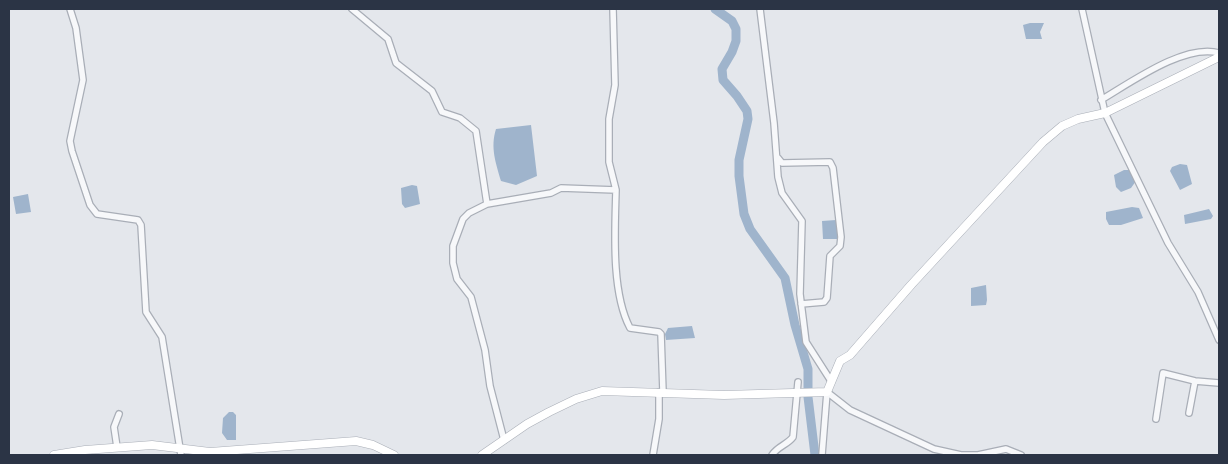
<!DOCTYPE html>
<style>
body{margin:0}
#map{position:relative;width:1228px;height:464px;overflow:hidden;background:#e4e7ec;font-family:"Asap Condensed",sans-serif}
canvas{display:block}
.frame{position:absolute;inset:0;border:10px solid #2b3445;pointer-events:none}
</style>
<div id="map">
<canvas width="1228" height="464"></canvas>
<div class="frame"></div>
</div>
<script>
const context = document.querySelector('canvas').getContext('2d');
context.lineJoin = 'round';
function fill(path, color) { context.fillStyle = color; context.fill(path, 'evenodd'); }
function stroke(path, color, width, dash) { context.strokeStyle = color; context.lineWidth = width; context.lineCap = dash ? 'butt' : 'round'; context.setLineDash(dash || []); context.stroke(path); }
const water = new Path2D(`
 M1030,23H1044L1040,32L1042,39H1026L1023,25Z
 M531,125L537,176L516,185L501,181C496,163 490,148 496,129Z
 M1180,164L1187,165L1192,184L1180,190L1170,171L1172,167Z
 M1124,170H1132L1136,181L1131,188L1121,192L1116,187L1114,175Z
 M412,185L417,186L420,204L405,208L402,204L401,188Z
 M28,194L31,212L16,214L13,197Z
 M1132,207L1139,208L1143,218L1121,225H1109L1106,219V212Z
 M1209,209L1213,216L1211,219L1185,224L1184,215Z
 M836,220L838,224L837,239H823L822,221Z
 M986,285L987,300L986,305L971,306V288Z
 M692,326L695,338L666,340L665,334L668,328Z
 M229,412H233L236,415V440H227L222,433L223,418Z`);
const river = new Path2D(`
 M715,9L732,21L736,29V41L732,52L722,69L723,80L737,96L747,111L748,119L739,160V176L744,214L750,229L785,278L795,325L808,369V397L815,455`);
const street = new Path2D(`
 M70,9L76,28L83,80L70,141L72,151L90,205L97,214L138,220L141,225L146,312L162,337L181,455
 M352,9L388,39L396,63L432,91L442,112L460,118L476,131L487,204L469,213L463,219L453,246V263L457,279L471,297L485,350L490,386L504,440
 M760,9L774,123L778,177L782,193L802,221L800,294L806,342L831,381
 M1082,9L1105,113L1168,243L1198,292L1219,340
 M1101,100C1130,83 1185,43 1219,53
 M778,158L782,163L830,162L833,168L841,237L840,246L830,256L827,298L824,302L801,304
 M616,190C615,230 611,292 630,328L659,332L661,334L663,392
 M487,204L551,193L561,188L616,190L609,162V119L615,85L613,9
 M827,392L850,410L934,449L961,455H978L1006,449L1021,455
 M1189,413L1195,381
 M1156,419L1163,373L1195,381L1219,383
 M117,447L114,427L119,414
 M653,455L659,419V392
 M772,455C778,446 787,445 793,437L798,382
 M822,455L827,392`);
const secondary = new Path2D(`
 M54,455L85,450L152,445L210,452L356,441L373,445L394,455
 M482,455L527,424L549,412L576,399L602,391L724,395L827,392L840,361L850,355L911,285L1043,142L1062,126L1078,119L1105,113L1219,57`);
fill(water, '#9fb4cc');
stroke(river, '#9fb4cc', 9);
stroke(street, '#a9aeb7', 8);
stroke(secondary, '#a9aeb7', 9);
stroke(street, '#f7f8fa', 5.5);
stroke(secondary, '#fff', 8);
</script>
